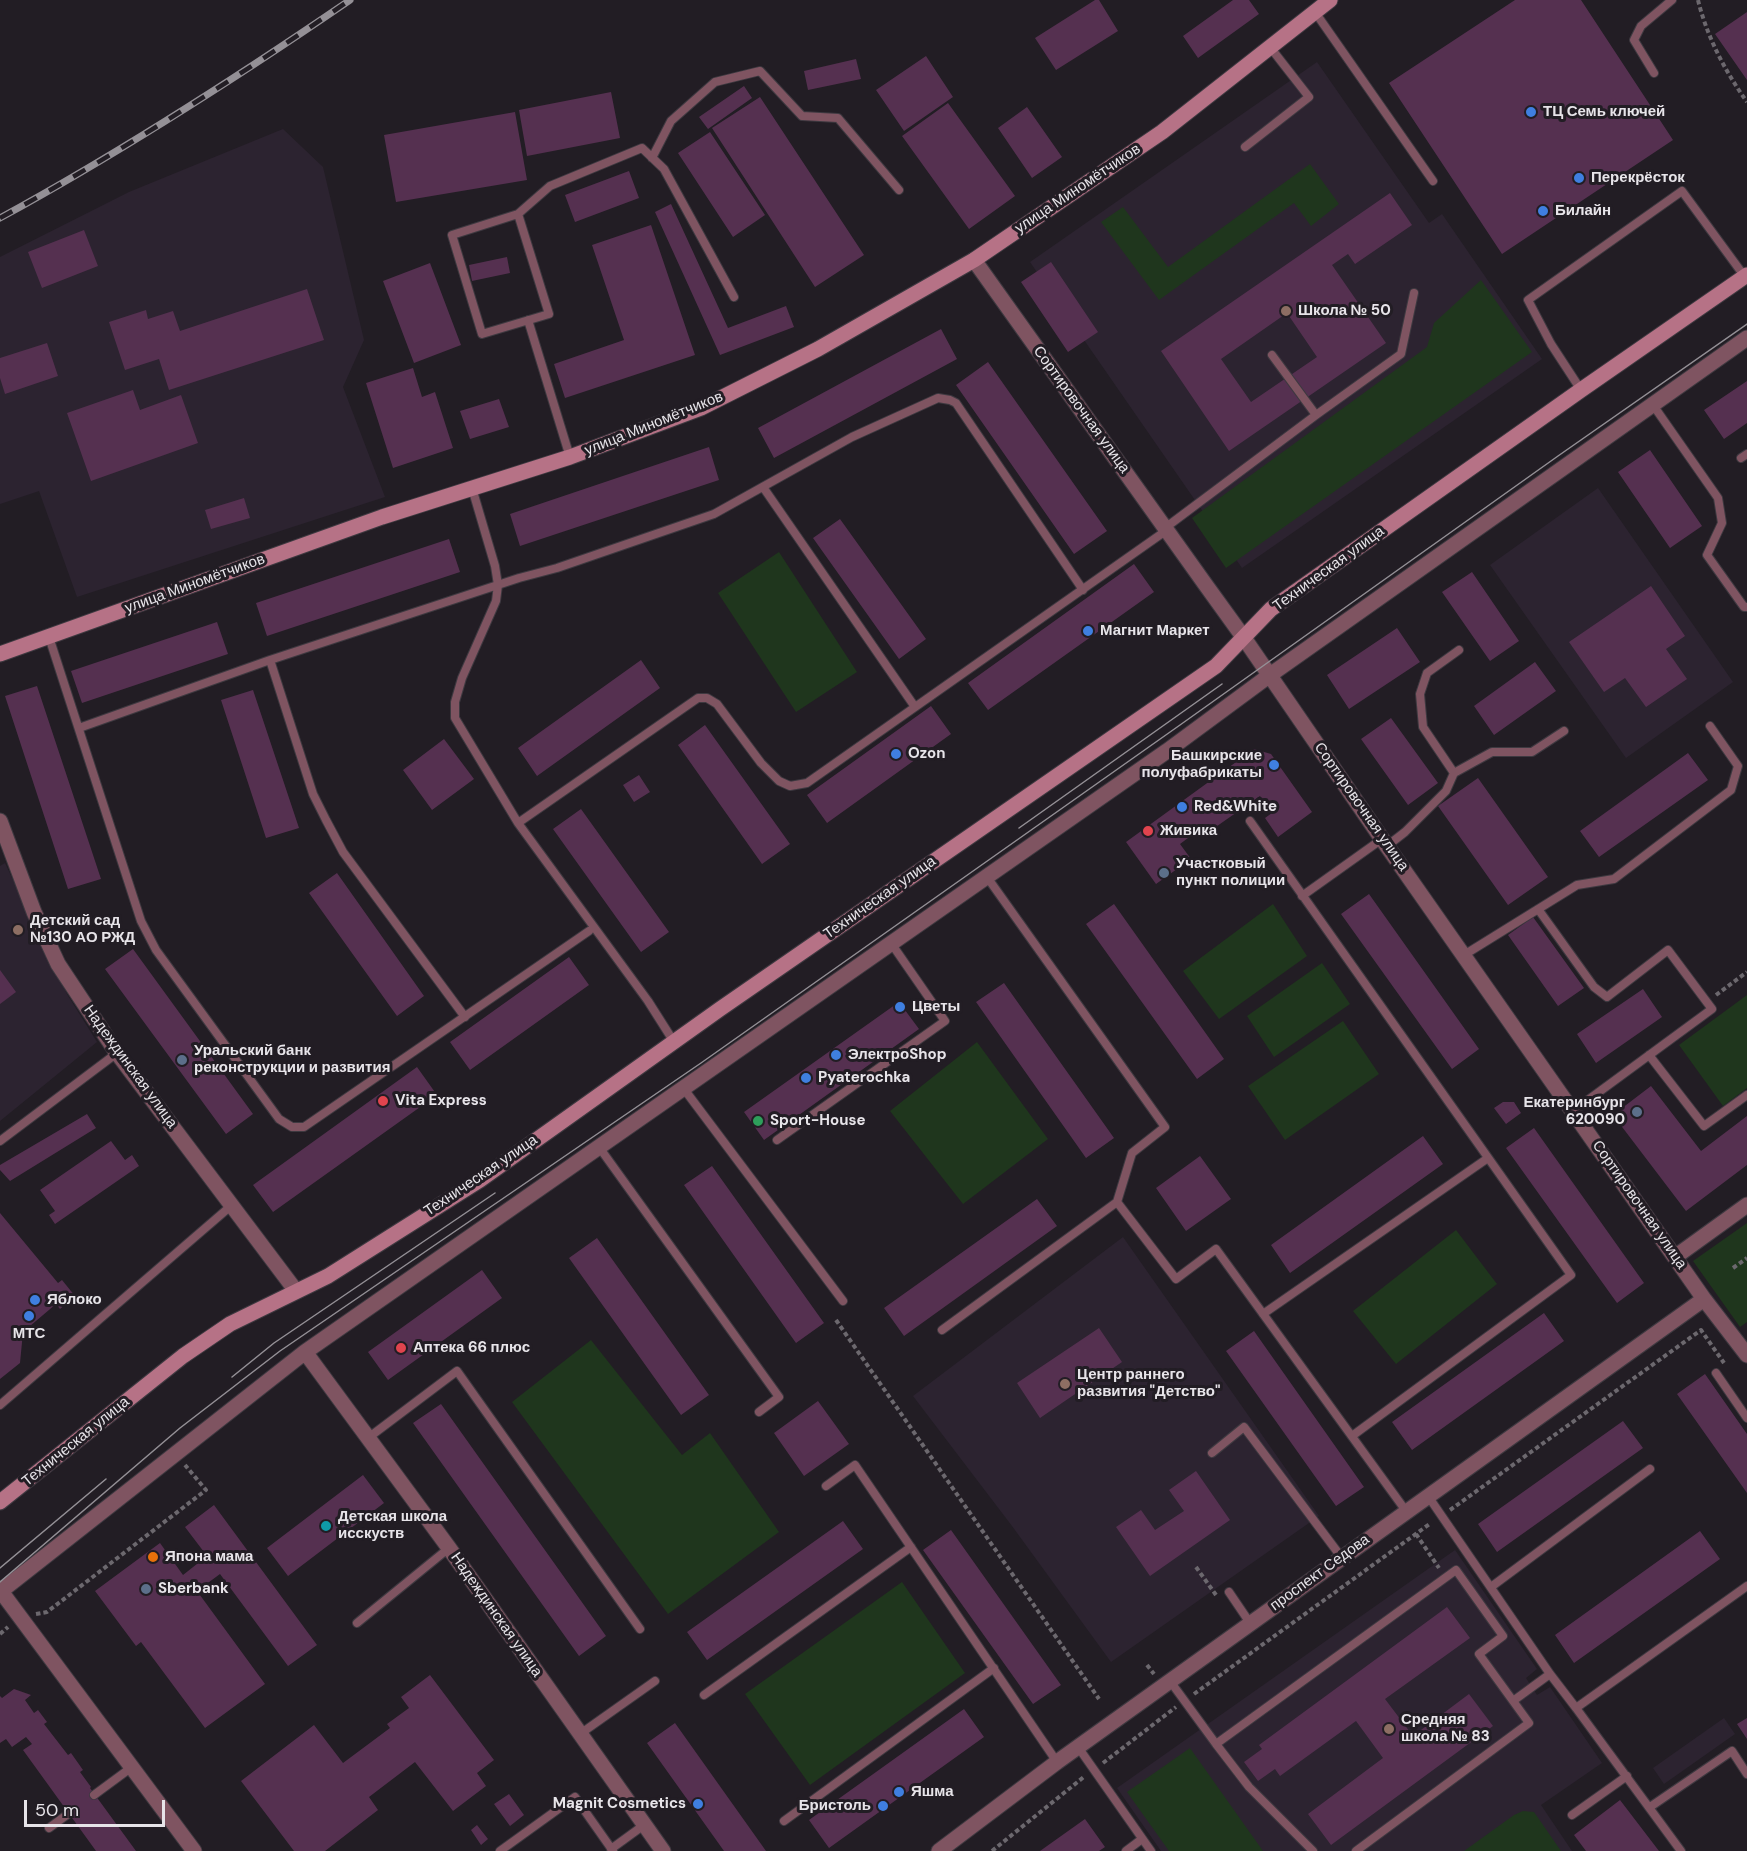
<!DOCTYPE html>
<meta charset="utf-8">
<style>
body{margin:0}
#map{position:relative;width:1747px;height:1851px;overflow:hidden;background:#221d24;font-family:"DM Sans",sans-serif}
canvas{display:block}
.scale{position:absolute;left:24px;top:1800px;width:141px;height:27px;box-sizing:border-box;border:3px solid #e7e4e9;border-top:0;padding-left:8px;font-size:18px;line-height:21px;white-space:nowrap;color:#e7e4e9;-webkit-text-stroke:4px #221d24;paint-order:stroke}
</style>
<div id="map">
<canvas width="1747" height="1851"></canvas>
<div class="scale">50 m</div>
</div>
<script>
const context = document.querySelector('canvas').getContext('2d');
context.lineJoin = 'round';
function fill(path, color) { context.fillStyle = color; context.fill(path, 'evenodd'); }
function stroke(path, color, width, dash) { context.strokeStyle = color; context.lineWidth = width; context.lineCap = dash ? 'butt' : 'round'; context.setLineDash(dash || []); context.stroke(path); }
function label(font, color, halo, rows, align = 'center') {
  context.font = font + ' "DM Sans",sans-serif'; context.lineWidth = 6; context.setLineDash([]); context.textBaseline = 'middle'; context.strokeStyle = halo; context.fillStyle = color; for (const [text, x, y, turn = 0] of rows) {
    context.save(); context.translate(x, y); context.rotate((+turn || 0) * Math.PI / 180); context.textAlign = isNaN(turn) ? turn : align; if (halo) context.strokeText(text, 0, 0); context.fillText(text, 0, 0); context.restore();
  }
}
const built = new Path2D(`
 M1317,62L1429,223L1442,214L1542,359L1242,568L1030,262Z
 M283,129L323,167L364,340L343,387L385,497L77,597L39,491L0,504V257L129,192Z
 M1598,488L1733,682L1626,758L1490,565Z
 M5,863L67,994L97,1042L0,1121V866Z
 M1123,1237L1319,1516L1111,1662L1012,1526L913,1396Z
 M1455,1550L1537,1669L1526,1678L1537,1695L1550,1687L1602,1763L1541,1805L1572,1851H1161L1117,1788Z
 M1724,1718L1735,1734L1664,1784L1653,1768Z`);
const green = new Path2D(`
 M1310,164L1339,204L1311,226L1294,203L1159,300L1101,222L1123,207L1168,267Z
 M1481,280L1532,352L1226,568L1192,518L1427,347L1434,323Z
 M779,552L857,672L796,712L718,593Z
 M1273,904L1307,956L1219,1019L1183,971Z
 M1322,963L1350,1004L1274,1057L1247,1016Z
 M1747,995V1088L1723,1106L1679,1045Z
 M1343,1021L1379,1074L1285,1140L1248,1086Z
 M977,1042L1048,1139L963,1204L890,1111Z
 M1747,1223V1322L1740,1327L1693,1261Z
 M1456,1230L1497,1284L1396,1364L1353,1311Z
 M591,1340L682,1455L710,1433L779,1532L668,1614L512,1402Z
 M902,1582L965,1673L810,1785L745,1694Z
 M1190,1748L1263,1851H1169L1127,1792Z
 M1523,1811L1534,1812L1561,1851H1464L1514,1815Z`);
const building = new Path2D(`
 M1095,0H1099L1118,31L1056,70L1035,38Z
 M1233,0H1249L1259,14L1198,58L1183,36Z
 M1515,0H1581L1673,140L1502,254L1389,83Z
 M1747,12V80L1715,34Z
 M926,56L953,97L904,131L876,90Z
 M856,59L861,79L808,90L804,71Z
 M744,86L752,98L708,129L699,117Z
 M611,92L620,138L527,156L519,110Z
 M760,97L864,255L815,287L712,128Z
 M948,103L1015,196L969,229L902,136Z
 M1027,107L1062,157L1032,178L998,128Z
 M515,112L527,180L396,202L384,135Z
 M710,132L765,215L733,237L678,153Z
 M629,171L639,198L575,222L565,195Z
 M1390,193L1412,225L1355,264L1348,254L1332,265L1386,343L1229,451L1161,351ZM1287,313L1317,357L1251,402L1221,359Z
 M671,204L728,328L786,306L794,327L720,355L655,212Z
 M651,225L695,355L565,398L554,364L624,340L592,245Z
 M84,230L98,266L42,288L28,252Z
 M507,257L510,273L472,281L469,265Z
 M1051,262L1098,332L1068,352L1021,282Z
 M430,263L461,345L414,363L383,281Z
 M307,289L324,340L169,390L159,359L125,370L109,322L146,310L148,319L173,311L180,331Z
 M941,329L957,359L774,458L758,428Z
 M47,343L58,376L5,394L0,378V358Z
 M988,362L1107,531L1074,554L956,385Z
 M413,368L422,397L435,392L453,448L393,468L366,383Z
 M1747,381V423L1724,439L1704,410Z
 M133,390L140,410L181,395L198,443L91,481L67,413Z
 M499,399L509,427L470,439L460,411Z
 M709,447L719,480L520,546L510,514Z
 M1650,450L1702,526L1670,548L1618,472Z
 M244,498L250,518L211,529L205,510Z
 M840,519L926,639L899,659L813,538Z
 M449,539L460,572L267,636L256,603Z
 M1134,564L1154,592L988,710L968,683Z
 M1472,572L1519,641L1490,661L1442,592Z
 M1651,586L1685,636L1666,649L1687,679L1646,707L1625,678L1604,692L1569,642Z
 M217,622L228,654L82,703L71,671Z
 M1397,628L1420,662L1349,709L1327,675Z
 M641,660L660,688L537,776L518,748Z
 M1535,662L1556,691L1494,735L1474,706Z
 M37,686L101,879L68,889L5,696Z
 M253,690L299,828L266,838L221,700Z
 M931,706L951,734L827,823L807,795Z
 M1391,718L1438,783L1408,805L1361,739Z
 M705,725L790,844L762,864L678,745Z
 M444,739L474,779L432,810L403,770Z
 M1254,749L1271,754L1312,812L1278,837L1265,818L1272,813L1260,796L1200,838L1196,832L1180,844L1191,859L1156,884L1126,842Z
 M1688,753L1708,780L1599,857L1580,831Z
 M639,775L650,792L634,802L623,785Z
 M1478,778L1548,877L1508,905L1438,806Z
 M581,809L669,932L641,952L553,829Z
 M337,873L424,996L397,1016L309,893Z
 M1369,894L1479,1049L1452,1069L1341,914Z
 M1114,904L1224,1059L1197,1079L1086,924Z
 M1533,917L1584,988L1558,1006L1508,935Z
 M133,949L253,1114L226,1134L105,969Z
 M569,957L589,985L470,1070L450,1042Z
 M0,970L16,992L0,1004Z
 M1004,983L1114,1138L1086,1158L976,1002Z
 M1643,989L1662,1017L1596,1063L1577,1034Z
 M899,1002L919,1029L764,1140L744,1112Z
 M417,1067L437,1095L273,1212L253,1185Z
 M1651,1086L1701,1151L1747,1116V1165L1686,1211L1613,1115Z
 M1503,1102H1514L1521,1113L1506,1124L1494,1108Z
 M87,1114L96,1128L10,1181L0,1170V1165Z
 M1534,1128L1644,1283L1617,1303L1506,1148Z
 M1423,1136L1443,1164L1290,1273L1271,1245Z
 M111,1141L125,1160L132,1155L139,1166L55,1224L49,1215L55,1211L40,1190Z
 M1200,1156L1231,1199L1186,1231L1156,1188Z
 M712,1166L824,1323L796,1343L684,1185Z
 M1037,1199L1057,1226L904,1336L884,1308Z
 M0,1213L58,1283L62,1280L75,1296L60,1309L56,1304L23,1332L20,1363L0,1379Z
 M597,1238L709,1395L681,1415L569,1258Z
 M482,1270L502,1298L388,1380L368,1352Z
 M1544,1313L1564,1341L1412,1450L1392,1422Z
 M1099,1328L1122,1362L1040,1418L1017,1383Z
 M1254,1331L1364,1487L1336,1506L1226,1351Z
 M1705,1374L1747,1434V1493L1677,1394Z
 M818,1401L849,1444L804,1476L774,1433Z
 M441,1404L606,1636L579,1656L413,1423Z
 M1623,1421L1643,1448L1497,1552L1478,1524Z
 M1196,1471L1230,1520L1150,1576L1116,1527L1141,1510L1155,1530L1184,1511L1169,1490Z
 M363,1475L384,1503L288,1576L267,1548Z
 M214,1505L317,1645L288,1666L220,1574L197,1591L265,1684L205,1728L141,1642L136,1646L95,1591L160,1543L183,1575L207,1556L185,1527Z
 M843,1521L863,1549L707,1660L687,1632Z
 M951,1530L1061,1685L1033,1704L923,1550Z
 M1700,1531L1720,1559L1574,1663L1555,1635Z
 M1447,1607L1470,1638L1385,1699L1413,1736L1469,1694L1493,1726L1331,1845L1308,1814L1383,1758L1356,1721L1280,1776L1275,1769L1258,1781L1244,1762L1262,1749L1259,1745Z
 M430,1675L494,1760L477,1773L486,1786L453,1811L415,1762L369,1797L378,1810L325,1851H294L241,1781L314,1725L343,1763L390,1728L387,1724L409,1708L401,1697Z
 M14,1689L31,1695L25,1700L34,1713L38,1710L47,1722L44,1724L68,1755L71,1753L83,1770L80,1772L91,1787L90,1788L136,1851H96L23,1750L32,1744L26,1737L12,1747L6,1739L0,1743V1696L2,1698Z
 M964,1709L984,1737L829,1848L809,1820Z
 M1747,1718V1739L1737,1724Z
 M675,1723L766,1851H724L647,1743Z
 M509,1794L524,1815L510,1826L494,1804Z
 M1620,1800L1659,1851H1586L1574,1835Z
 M1085,1819L1105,1847L1099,1851H1040Z
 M477,1825L488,1839L481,1845L471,1830Z`);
const path = new Path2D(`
 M1698,0C1707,37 1725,71 1747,102
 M1716,995L1747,972
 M1733,1268L1747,1258
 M836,1320L1099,1699
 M1450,1510L1701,1330L1724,1363
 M1416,1534L1439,1568
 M1196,1567L1216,1595
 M36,1614L47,1612L206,1490L185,1465
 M0,1634L8,1627
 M1147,1665L1154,1674
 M1194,1694L1431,1523
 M1103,1763L1176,1707
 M992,1851L1085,1776`);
const lane = new Path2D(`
 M1315,12L1433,181
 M1654,73L1634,40L1641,26L1672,0
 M1245,147L1309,97L1270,47
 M652,158L671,121L715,82L760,71L802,116L838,118L899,190
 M518,214L549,314L482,334L452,235L518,214L550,186L642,148L664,169L734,297
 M528,320L570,457
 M1581,390L1551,344L1528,300L1682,191L1745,277
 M1653,405L1718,498L1722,523L1707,555L1744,607H1747
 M1316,415L1401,354L1414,293
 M1741,458L1747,454
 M763,487L915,707
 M472,488L495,566L498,585L496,601L462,678L455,702V718L518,823L648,1001L674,1042
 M1165,528L1316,415L1272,355
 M49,637L141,921L156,950L279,1119L292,1127H304L589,931
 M270,660L313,794L326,820L343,852L465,1017
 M79,728L270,660L519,578L557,568L714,514L852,437L938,398L950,400L956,403L1083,590
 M1454,773L1492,752H1532L1564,731
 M1250,821L1571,1275L1352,1436
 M518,823L698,698H707L717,704L761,763L779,781L790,786L807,783L1167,530
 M1387,846L1405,832L1446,791L1454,773L1423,727L1420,694L1427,673L1459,650
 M987,877L1165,1127L1132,1153L1117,1202
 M1302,896L1382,839
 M1538,909L1594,987L1607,997L1668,950L1712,1009L1573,1111
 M1464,955L1577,885L1614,879L1731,790L1738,766L1710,726
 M1649,1055L1704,1126L1747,1095
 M684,1089L843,1301
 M777,1140L945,1021L891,943
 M0,1141L117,1053
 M599,1147L779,1397L759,1412
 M1263,1314L1488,1158
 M942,1330L1117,1202L1176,1279L1216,1249L1406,1511
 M1716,1373L1747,1418
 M0,1405L232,1205
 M368,1438L457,1371L640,1629
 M1212,1453L1244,1427L1342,1558
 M826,1486L855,1465L1057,1762
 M1428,1496L1550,1674L1576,1708L1747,1586
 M1491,1587L1650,1469
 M1229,1592L1250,1623
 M357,1623L449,1548
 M1170,1681L1216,1744L1456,1570L1503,1636L1479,1654L1529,1723L1356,1851
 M704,1695L911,1547
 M1513,1701L1550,1674
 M1576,1708L1681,1851
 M580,1734L655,1681
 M1216,1744L1249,1787L1313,1851
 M1078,1747L1151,1851
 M94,1795L132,1767
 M1650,1807L1732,1751L1747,1774
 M1572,1815L1627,1776
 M784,1821L994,1668
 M49,1828L68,1814
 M611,1849L644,1825
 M500,1851L575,1797L613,1851
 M1126,1851L1142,1839`);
const street = new Path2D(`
 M974,260L1205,584L1244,638L1382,839L1704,1299L1747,1355
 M0,821L34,912L58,964L117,1053L296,1291
 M1675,1257L1747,1205
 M305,1352L449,1548L663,1851
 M0,1590L194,1851
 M1,1591L305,1352L1167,751L1270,675L1747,338
 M939,1851L1057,1762L1704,1299`);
const secondary = new Path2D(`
 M0,654L382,517L570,457L701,408L818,349L974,260L1162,132L1330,0
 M0,1502L183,1356L230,1324L328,1276L480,1180L720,1009L1216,666L1271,609L1581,390L1747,275`);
const tram = new Path2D(`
 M1019,828L1222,684
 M232,1377L274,1343L495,1193
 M0,1568L106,1479
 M0,1582L180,1428L280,1351L701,1063L1180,725L1558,456L1747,324`);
const rail = new Path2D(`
 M0,218C121,152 236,78 350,0`);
const markers = [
 [1531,112,6,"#3f7fe0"],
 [1579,178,6,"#3f7fe0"],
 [1543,211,6,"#3f7fe0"],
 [1286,311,6,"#8d6e63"],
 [1088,631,6,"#3f7fe0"],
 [896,754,6,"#3f7fe0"],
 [1274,765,6,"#3f7fe0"],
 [1182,807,6,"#3f7fe0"],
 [1148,831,6,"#e0444e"],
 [1164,873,6,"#5c6f8a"],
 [18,930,6,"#8d6e63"],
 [900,1007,6,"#3f7fe0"],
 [836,1055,6,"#3f7fe0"],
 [182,1060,6,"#5c6f8a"],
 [806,1078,6,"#3f7fe0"],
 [383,1101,6,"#e0444e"],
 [1637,1112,6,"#5c6f8a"],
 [758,1121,6,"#2e9e5b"],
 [35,1300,6,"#3f7fe0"],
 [29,1316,6,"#3f7fe0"],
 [401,1348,6,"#e0444e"],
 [1065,1384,6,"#8d6e63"],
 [326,1526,6,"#0f9aa8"],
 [153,1557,6,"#e8710a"],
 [146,1589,6,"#5c6f8a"],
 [1389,1729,6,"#8d6e63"],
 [899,1792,6,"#3f7fe0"],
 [698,1804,6,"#3f7fe0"],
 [883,1806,6,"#3f7fe0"]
];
const poiNames = [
 ["ТЦ Семь ключей",1543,112],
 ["Перекрёсток",1591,178],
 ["Билайн",1555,211],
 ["Школа № 50",1298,311],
 ["Магнит Маркет",1100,631],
 ["Ozon",908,754],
 ["Башкирские",1262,756,"right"],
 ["полуфабрикаты",1262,773,"right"],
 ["Red&White",1194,807],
 ["Живика",1160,831],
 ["Участковый",1176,864],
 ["пункт полиции",1176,881],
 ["Детский сад",30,921],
 ["№130 АО РЖД",30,938],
 ["Цветы",912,1007],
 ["Уральский банк",194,1051],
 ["реконструкции и развития",194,1068],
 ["ЭлектроShop",848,1055],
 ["Pyaterochka",818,1078],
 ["Vita Express",395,1101],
 ["Екатеринбург",1625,1103,"right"],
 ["620090",1625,1120,"right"],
 ["Sport-House",770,1121],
 ["Яблоко",47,1300],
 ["МТС",29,1334,"center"],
 ["Аптека 66 плюс",413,1348],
 ["Центр раннего",1077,1375],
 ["развития \"Детство\"",1077,1392],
 ["Детская школа",338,1517],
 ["исскуств",338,1534],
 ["Япона мама",165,1557],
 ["Sberbank",158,1589],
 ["Средняя",1401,1720],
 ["школа № 83",1401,1737],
 ["Яшма",911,1792],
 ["Magnit Cosmetics",686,1804,"right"],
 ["Бристоль",871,1806,"right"]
];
const streetNames = [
 ["улица Миномётчиков",1078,189,-34],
 ["Сортировочная улица",1081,410,54],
 ["улица Миномётчиков",654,424,-22],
 ["Техническая улица",1329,569,-36],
 ["улица Миномётчиков",195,584,-20],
 ["Сортировочная улица",1361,807,55],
 ["Техническая улица",880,898,-35],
 ["Надеждинская улица",130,1067,54],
 ["Техническая улица",481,1176,-34],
 ["Сортировочная улица",1639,1205,55],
 ["Техническая улица",76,1442,-39],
 ["проспект Седова",1320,1573,-36],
 ["Надеждинская улица",496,1615,55]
];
fill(built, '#2c2330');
fill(green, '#1f361d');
fill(building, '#553050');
stroke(lane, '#3e3940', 10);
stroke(street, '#3e3940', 17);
stroke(secondary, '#3e3940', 17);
stroke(path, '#6c686e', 4, [4.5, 3]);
stroke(lane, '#7f5461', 8);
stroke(street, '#7f5461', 15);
stroke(secondary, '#b67286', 15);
stroke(tram, '#949096', 1.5);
stroke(rail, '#949096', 7);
stroke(rail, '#221d24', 4.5, [14]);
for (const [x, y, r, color] of markers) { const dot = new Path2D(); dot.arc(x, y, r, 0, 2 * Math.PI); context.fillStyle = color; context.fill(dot); stroke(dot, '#221d24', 2); }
label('bold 15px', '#e7e4e9', '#221d24', poiNames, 'left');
label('15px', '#e7e4e9', '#221d24', streetNames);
</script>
